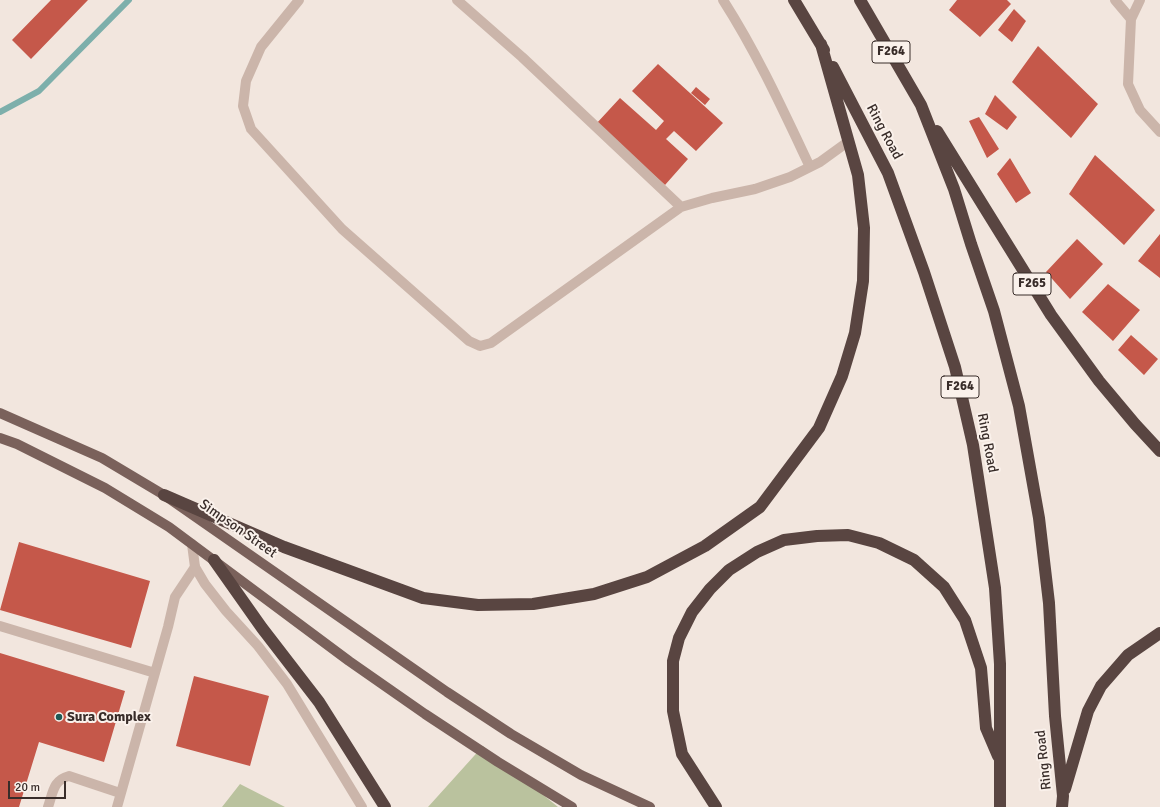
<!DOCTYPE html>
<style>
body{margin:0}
#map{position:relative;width:1160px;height:807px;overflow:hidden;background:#f2e6de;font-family:Signika,sans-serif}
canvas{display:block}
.scale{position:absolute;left:8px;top:781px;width:58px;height:18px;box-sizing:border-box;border:2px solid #382c29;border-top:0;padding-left:5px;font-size:12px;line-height:14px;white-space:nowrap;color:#382c29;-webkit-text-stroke:3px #faf1eb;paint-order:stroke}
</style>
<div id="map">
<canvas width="1160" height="807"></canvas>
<div class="scale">20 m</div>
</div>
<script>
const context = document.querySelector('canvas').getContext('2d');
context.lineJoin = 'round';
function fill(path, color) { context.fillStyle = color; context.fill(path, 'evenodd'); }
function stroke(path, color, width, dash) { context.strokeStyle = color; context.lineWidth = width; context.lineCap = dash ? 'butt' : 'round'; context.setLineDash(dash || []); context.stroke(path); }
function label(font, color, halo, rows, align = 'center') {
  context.font = font + ' Signika,sans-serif'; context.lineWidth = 4; context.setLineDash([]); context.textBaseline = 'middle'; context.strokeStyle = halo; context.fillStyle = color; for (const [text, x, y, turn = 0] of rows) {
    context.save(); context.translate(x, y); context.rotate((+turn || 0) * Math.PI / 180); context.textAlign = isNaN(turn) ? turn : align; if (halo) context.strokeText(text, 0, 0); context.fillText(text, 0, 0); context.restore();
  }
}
const green = new Path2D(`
 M483,746L558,807H428Z
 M240,784L285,807H222Z`);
const stream = new Path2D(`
 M0,112L39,91L129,0`);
const building = new Path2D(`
 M51,0H88L31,59L12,40Z
 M957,0H1007L1011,4L980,37L949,10Z
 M1014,9L1026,21L1012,42L998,30Z
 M1038,46L1098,104L1071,138L1012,82Z
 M658,64L723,123L696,151L674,131L666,139L688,159L665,185L596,124L620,98L656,130L664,121L632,91Z
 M696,87L710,99L705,105L691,93Z
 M995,95L1017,117L1007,130L985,114Z
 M979,117L999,149L987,158L969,121Z
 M1095,155L1155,210L1124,245L1069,194Z
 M1010,158L1031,193L1016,203L997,174Z
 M1160,234V278L1138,261Z
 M1077,239L1103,264L1070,299L1046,272Z
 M1108,284L1140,310L1113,341L1082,312Z
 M1131,335L1158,359L1144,375L1118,350Z
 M19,542L150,581L131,648L0,610Z
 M0,653L125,691L104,762L39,742L19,807H0Z
 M194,676L269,696L250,766L176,746Z`);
const service = new Path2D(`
 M299,0L261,47L246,81L243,106L251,129L342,229L469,341L480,346L491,343L681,207L712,198L755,189L790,177L820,162L849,141
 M457,0L522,57L681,207
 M723,0C757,53 783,110 810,167
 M0,626L155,673
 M48,807C53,793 53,780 69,776L120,793
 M117,807L168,627L175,597L195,567`);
const minor = new Path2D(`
 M1115,0L1131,19L1128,84L1140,110L1160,132
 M1131,19L1140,0
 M192,544L195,567L205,584L226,611L258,646L287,684L362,807`);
const primary = new Path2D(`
 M0,413L102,458L164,495L447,692L511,734L581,775L650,807
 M0,438L17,444L105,488L169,527L349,661L425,714L498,762L572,807`);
const motorway = new Path2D(`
 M794,0L824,50
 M860,0L921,105L954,189L971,244L994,311L1019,406L1039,518L1049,603L1055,716L1063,796L1062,807
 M833,67L888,173L924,272L955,367L973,445L995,588L1000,664V807
 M937,131L1051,315L1099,381L1135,424L1160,451
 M164,495L284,547L423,598L478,605L533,604L594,594L647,577L705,546L760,507L819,428L842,376L855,333L863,281L864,228L858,175L821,44
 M214,560L262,628L319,702L385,807
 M1065,789L1088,711L1101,686L1128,655L1160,633
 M716,807L682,754L673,711V661L679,638L692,612L710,589L729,570L757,552L784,540L817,536L848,535L879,543L914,560L944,587L965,620L981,668L986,728L998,756`);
const markers = [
 [59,717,4,"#1f5956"]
];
const shields = [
 [891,52,38],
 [1032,284,38],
 [960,387,38]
];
const shieldNames = [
 ["F264",891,52],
 ["F265",1032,284],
 ["F264",960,387]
];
const streetNames = [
 ["Ring Road",884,132,62],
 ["Ring Road",987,443,79],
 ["Simpson Street",238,529,35],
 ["Ring Road",1044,760,-96]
];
const poiNames = [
 ["Sura Complex",67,717]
];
fill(green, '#bac29e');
stroke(stream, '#7dafab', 6);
fill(building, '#c5584a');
stroke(service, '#cbb5aa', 10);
stroke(minor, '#cbb5aa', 10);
stroke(primary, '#7a615b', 10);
stroke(motorway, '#594541', 12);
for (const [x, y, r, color] of markers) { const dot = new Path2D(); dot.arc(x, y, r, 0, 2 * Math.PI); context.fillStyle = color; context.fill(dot); stroke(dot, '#faf1eb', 1.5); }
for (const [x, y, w] of shields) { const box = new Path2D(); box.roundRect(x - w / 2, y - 11, w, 22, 3); context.fillStyle = '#faf1eb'; context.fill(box); stroke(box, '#382c29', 1); }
label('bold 13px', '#382c29', null, shieldNames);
label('14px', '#382c29', '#faf1eb', streetNames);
label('bold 14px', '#382c29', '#faf1eb', poiNames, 'left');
</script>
